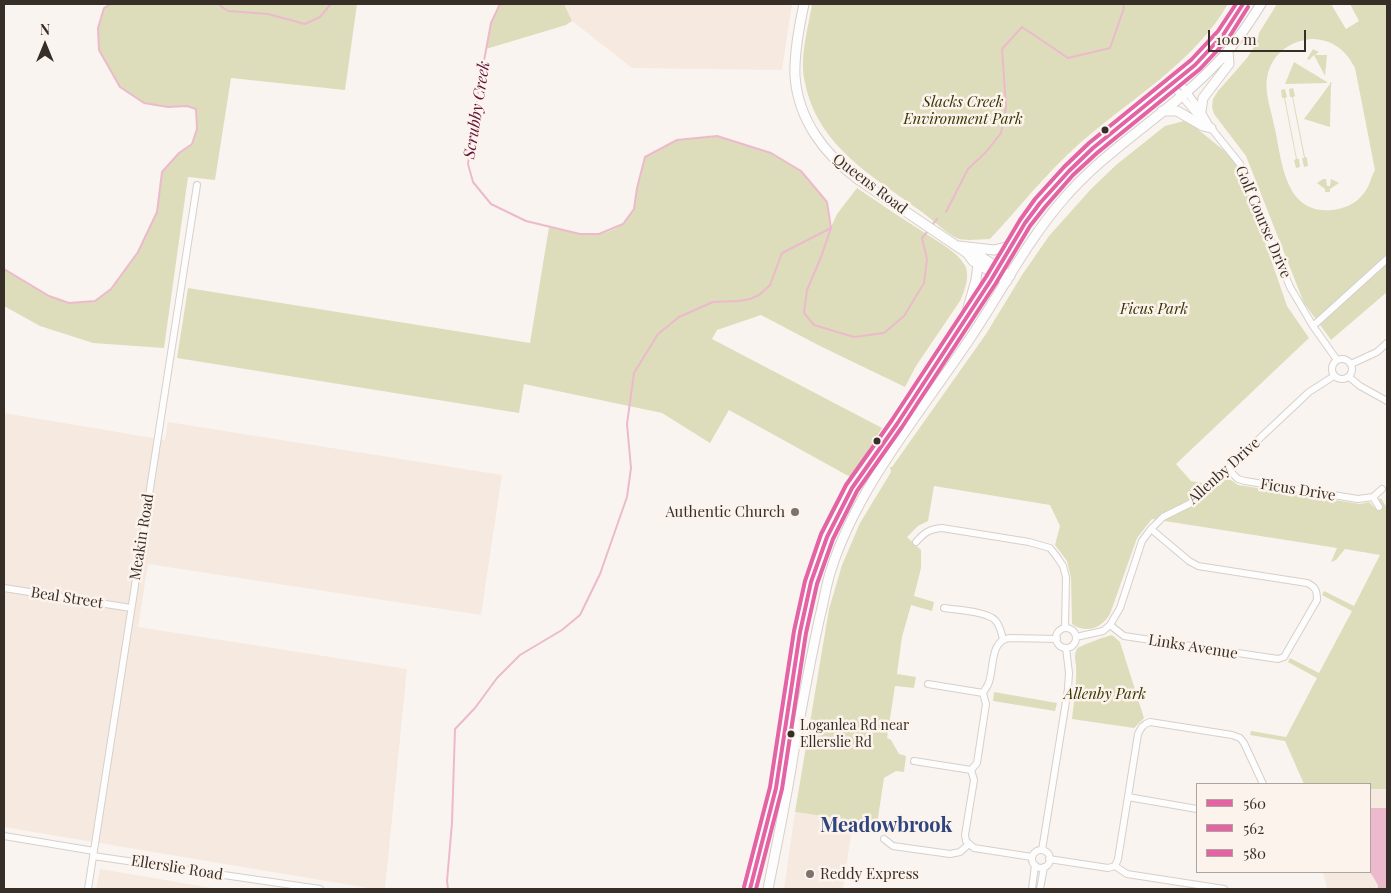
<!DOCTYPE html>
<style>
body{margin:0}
#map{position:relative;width:1391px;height:893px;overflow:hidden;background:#faf4f0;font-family:"Playfair Display",serif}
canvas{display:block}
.frame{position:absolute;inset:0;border:5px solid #382e28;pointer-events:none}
.legend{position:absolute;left:1196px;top:783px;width:175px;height:90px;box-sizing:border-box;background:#fdf3ed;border:1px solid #aea49e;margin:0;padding:6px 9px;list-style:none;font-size:15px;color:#382e28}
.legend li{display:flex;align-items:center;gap:10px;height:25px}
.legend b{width:25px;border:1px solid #aea49e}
.north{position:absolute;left:20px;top:20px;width:50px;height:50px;-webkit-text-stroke:4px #fdf3ed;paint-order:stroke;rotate:0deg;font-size:14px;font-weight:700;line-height:20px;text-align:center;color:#382e28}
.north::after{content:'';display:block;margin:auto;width:18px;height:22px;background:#382e28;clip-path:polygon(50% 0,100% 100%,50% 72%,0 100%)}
.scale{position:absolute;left:1208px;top:30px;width:98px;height:22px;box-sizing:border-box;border:2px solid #382e28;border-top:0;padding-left:6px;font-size:15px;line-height:18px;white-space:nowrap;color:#382e28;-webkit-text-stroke:4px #fdf3ed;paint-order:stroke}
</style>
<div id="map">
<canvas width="1391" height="893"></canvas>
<div class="frame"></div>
<ul class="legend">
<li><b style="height:6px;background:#e463a4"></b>560</li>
<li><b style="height:6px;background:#e463a4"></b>562</li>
<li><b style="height:6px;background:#e463a4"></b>580</li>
</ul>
<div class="north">N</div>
<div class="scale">100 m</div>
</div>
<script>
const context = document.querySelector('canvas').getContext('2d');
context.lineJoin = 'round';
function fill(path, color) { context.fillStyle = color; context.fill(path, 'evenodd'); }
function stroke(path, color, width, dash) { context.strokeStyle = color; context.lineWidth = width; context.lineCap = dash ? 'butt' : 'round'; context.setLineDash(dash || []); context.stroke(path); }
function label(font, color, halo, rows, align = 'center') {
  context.font = font + ' "Playfair Display",serif'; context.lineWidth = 5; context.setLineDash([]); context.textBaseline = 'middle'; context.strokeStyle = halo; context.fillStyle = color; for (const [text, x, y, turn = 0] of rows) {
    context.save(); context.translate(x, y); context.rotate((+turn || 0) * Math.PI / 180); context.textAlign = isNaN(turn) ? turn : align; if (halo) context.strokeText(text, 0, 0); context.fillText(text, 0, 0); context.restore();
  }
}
const built = new Path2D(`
 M564,4H792L782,70L632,68L572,21Z
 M4,413L165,440L168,422L502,475L481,615L148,564L138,627L407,669L385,889H374L4,827Z
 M1370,789H1387V889H1327L1323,872H1370Z
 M795,812L853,821L843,889H784Z
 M100,869L218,889H96Z`);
const green = new Path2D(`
 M111,4H357L345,90L231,78L215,180L188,177L164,348L93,343L40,326L4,306V269L49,296L69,303L95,301L111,289L138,252L157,212L162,172L179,153L192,144L197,129L196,109L187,106L168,107L144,103L120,87L99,50L98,28L104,8Z
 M500,4H564L572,21L566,25L486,49L491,23Z
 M812,4H1228C1193,64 1130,99 1079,144C1046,173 1019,208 990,239C981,239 968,241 959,239C951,237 930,218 922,212C874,177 818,147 805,83C799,58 808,29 812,4Z
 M1277,4H1331L1346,29L1359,21L1350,4H1387V292L1331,340L1304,303L1246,156L1214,114L1212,107L1213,99L1218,91L1247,58L1257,42L1259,33ZM1313,39C1333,40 1346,50 1355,68L1375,170C1371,176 1370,186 1364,193C1356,204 1344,209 1331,210C1285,214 1282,162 1275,129C1272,112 1263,91 1268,73C1274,52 1292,40 1313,39Z
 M1313,49L1319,52L1315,55H1327L1325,76L1314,55L1309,60L1307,59Z
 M1294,62L1327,82V83L1285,84Z
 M1330,82L1332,83L1331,84L1330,127L1304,119L1330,84Z
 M1293,88L1295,96L1293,97L1305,157L1307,158L1308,166L1304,167L1302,158H1304L1292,97H1290L1289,89Z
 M1285,89L1287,97L1285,98L1297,159H1299L1300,167L1296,168L1294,160L1296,159L1284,98H1282L1281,90Z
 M1184,121L1190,123L1232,157L1244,181L1287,306L1309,338L1176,464L1191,481L1219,486L1225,480H1231L1238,485L1360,504L1369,502L1376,509L1381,506L1378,500L1381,498L1387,508V789H1370V784H1304L1285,741L1250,735L1251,731L1286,737L1317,678L1288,662L1290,658L1319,673L1352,611L1322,595L1324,591L1354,606L1380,555L1345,549L1336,560L1331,562L1337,548L1152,519L1137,538L1110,614C1102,628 1086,634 1072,624L1071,578L1067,561L1055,545L1060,526L1050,505L934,486L928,521L918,526L907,537L921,550V568L914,596L934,602L932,611L911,605L902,637L897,674L916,677L914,688L895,686L887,738L891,740L899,754L906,756L904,772L896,771L884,778L877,824L795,812L829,609L842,565L860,523L891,472L890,467H892L986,334L1022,275L1049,236L1091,189L1116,165L1165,126Z
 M717,136L771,153L801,171L827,202L831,227L837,214L857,188C881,204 904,220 928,235C940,243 957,252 964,264C971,275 965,290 960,301L916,366L905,387L820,346L761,315L717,330L712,339L882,428L852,478L729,410L710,443L662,413L524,384L519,413L177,358L188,288L530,343L549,227C578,234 615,244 633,210C636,204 635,195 637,187C639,177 642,167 645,157L677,140Z
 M1323,179H1326L1327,186H1330L1331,179L1339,183L1330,189V192H1325V189L1317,183Z
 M1112,635L1120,642L1144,718L1134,728L1072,719C1074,701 1077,683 1076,665C1075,660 1074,654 1077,649C1078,646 1107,636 1112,635Z
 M994,692L1057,703L1055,711L993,701Z`);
const water = new Path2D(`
 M1370,808H1387V889H1378V885L1370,872H1368H1370L1371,834Z`);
const stream = new Path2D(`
 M218,4L228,11L268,14L305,24L320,17L331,4
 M500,4L491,23L478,93L468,164L473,182L491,204L526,221L580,234H599L623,224L634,209L637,188L645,157L677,140L717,136L771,153L801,171L827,202L831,228L821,257L807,290L804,313L814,325L854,337L884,333L904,316L924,283L927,259L922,238L928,231
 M946,212L968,169L986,152L1001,133L1006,107L1002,49L1022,27L1068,58L1110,48L1124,8L1123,4
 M932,225L937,219
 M4,269L49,296L69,303L95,301L111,289L138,252L157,212L162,172L179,153L192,144L197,129L196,109L187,106L168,107L144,103L120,87L99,50L98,28L104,8L111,4
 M448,889L447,881L452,823L455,729L475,708L497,678L520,655L562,630L580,615L600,574L627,497L631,468L627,424L634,373L658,334L679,317L713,302L738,301L750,299L759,295L770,285L782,253L831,228`);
const street = new Path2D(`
 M1178,80L1201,111L1211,128L1240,164L1290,287L1313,326L1337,360
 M1172,85L1199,117L1207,122
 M1313,326L1387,259
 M1332 369a10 10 0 1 1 20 0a10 10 0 1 1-20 0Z
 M1351,364L1377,352L1387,343
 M1349,377L1360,386L1387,401
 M1228,469L1238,479L1245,481L1358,499L1373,497
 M1379,507L1373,497L1382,489
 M916,542C924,533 929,529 942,528L1029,542L1050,548L1057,557L1063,566L1066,577L1065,628
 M4,588L131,608
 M944,608C956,610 986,611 995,620C1000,625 1001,632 1003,639
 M1110,625L1124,636L1278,659L1284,657L1317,600C1317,591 1316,587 1307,583L1198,566L1189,561L1151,529
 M1056 638a10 10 0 1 1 20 0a10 10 0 1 1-20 0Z
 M1076,637L1103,631L1110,625L1120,608L1142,541L1151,529L1163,517L1191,503L1309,392L1334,376
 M928,684L983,693
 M914,761L971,770
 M1128,797L1197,809
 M4,836L94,851
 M884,839L893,846L950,854L960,852L969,844
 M1042,850L1068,689L1069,673L1066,648
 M1032 859a9 9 0 1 1 18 0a9 9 0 1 1-18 0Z
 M93,856L320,889
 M1032,857L974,848L966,841L965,835L974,780L971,770L977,763L986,704L983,693C985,689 988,686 989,682C994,667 990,640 1010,638L1057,639
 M1049,859L1108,868L1115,866L1127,874L1224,889
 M1115,866L1118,859L1138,734C1141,728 1143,724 1150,722L1232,735L1240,738L1244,743L1263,784
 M88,889L197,185
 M1032,889L1035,865
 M1040,889L1044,867`);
const secondary = new Path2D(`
 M804,4C799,27 794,52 795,76C798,120 825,155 859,180L967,253L973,261L1007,281
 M1162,111H1177L1203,126L1211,128
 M1201,111L1203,98L1229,64L1228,51
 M959,246L994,250L1010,246
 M967,253L977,254L1010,276
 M968,308L976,280L978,264
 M750,889L776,788L800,632L811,582L827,537L852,488L897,424L991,280L1025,223L1040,203L1069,171L1093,148L1195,65L1223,35L1243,4
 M768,889C777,843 787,797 794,750C802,705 810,661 820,616C824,601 826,585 831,570C858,485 922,411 971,337C1001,292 1026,243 1061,202C1106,148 1169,114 1217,63C1235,45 1248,25 1261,4`);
const bus1 = new Path2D(`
 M750,889L776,788L800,632L811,582L827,537L852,488L897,424L991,280L1025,223L1040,203L1069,171L1093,148L1195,65L1223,35L1243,4`);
const bus2 = new Path2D(`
 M756,889L782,789L806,633L817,584L833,539L857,491L902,427L996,283L1030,226L1045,207L1073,175L1097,153L1200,69L1228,39L1248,7`);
const bus3 = new Path2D(`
 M744,887L770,787L794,631L805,581L821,534L846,485L892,420L986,277L1020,220L1035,199L1064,167L1089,143L1191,60L1218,31L1236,4`);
const markers = [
 [1105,130,4.5,"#382e28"],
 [877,441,4.5,"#382e28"],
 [795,512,5,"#7c736e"],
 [791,734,4.5,"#382e28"],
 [810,874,5,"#7c736e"]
];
const busNames = [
 ["Loganlea Rd near",800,726],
 ["Ellerslie Rd",800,743]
];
const parkNames = [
 ["Slacks Creek",963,102],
 ["Environment Park",963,119],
 ["Ficus Park",1154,309],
 ["Allenby Park",1105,694]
];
const streetNames = [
 ["Queens Road",870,184,37],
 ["Golf Course Drive",1263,222,67],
 ["Allenby Drive",1224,471,-42],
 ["Ficus Drive",1298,490,9],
 ["Meakin Road",142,537,-81],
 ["Beal Street",67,598,9],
 ["Links Avenue",1193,647,9],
 ["Ellerslie Road",177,868,9]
];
const poiNames = [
 ["Authentic Church",785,512],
 ["Reddy Express",820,874,"left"]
];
const waterNames = [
 ["Scrubby Creek",477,110,-81]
];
const districtNames = [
 ["Meadowbrook",886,826]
];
fill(built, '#f6e9e0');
fill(green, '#ddb');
fill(water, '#ecbacc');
stroke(stream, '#ecbacc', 2);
stroke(street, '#d6cfca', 8);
stroke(secondary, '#d6cfca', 11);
stroke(street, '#fefdfd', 6);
stroke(secondary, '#fefdfd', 9);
stroke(bus1, '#e463a4', 4);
stroke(bus2, '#e463a4', 4);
stroke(bus3, '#e463a4', 4);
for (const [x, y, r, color] of markers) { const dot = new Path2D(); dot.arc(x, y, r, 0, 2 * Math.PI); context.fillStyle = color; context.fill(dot); stroke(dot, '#fdf3ed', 2); }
label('14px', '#382e28', '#fdf3ed', busNames, 'left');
label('italic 15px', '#343601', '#fdf3ed', parkNames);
label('15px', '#382e28', '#fdf3ed', streetNames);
label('15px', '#382e28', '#fdf3ed', poiNames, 'right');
label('italic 16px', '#61123a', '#fdf3ed', waterNames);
label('bold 20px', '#2e457e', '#fdf3ed', districtNames);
</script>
